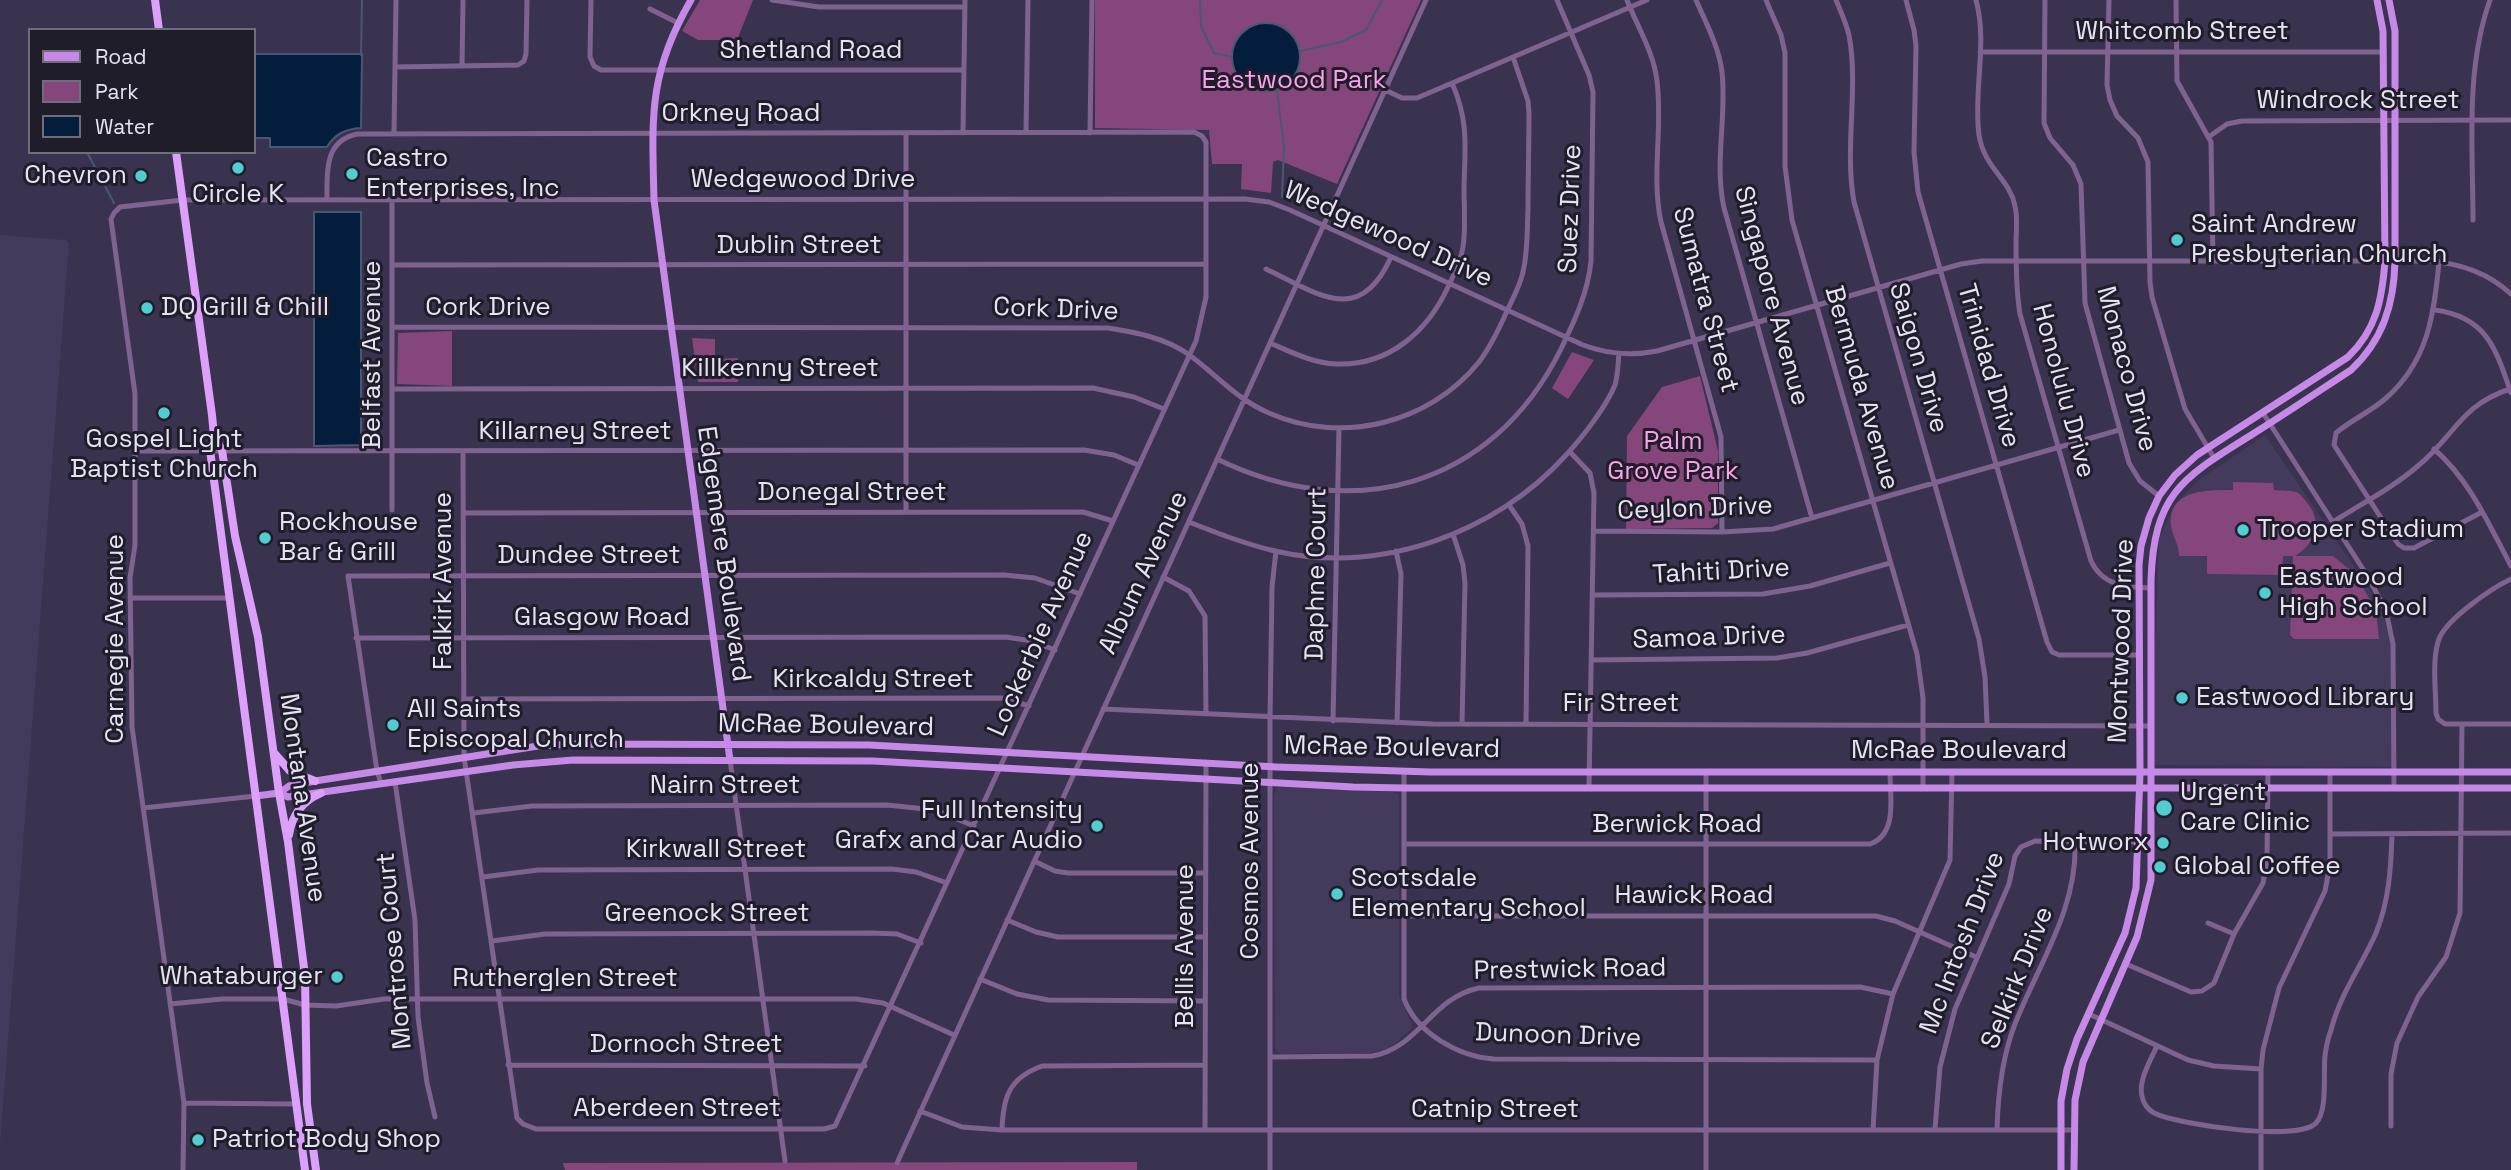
<!DOCTYPE html>
<style>
body{margin:0}
#map{position:relative;width:2511px;height:1170px;overflow:hidden;background:#39334f;font-family:"Space Grotesk",sans-serif}
canvas{display:block}
.legend{position:absolute;left:28px;top:28px;width:228px;height:126px;box-sizing:border-box;background:#201d2a;border:2px solid #6f6c7b;margin:0;padding:9px 12px;list-style:none;font-size:21px;color:#e6e2f4}
.legend li{display:flex;align-items:center;gap:14px;height:35px}
.legend b{width:35px;border:2px solid #6f6c7b}
</style>
<div id="map">
<canvas width="2511" height="1170"></canvas>
<ul class="legend">
<li><b style="height:9px;background:#c789e7"></b>Road</li>
<li><b style="height:19px;background:#85467b"></b>Park</li>
<li><b style="height:19px;background:#051d3d"></b>Water</li>
</ul>
</div>
<script>
const context = document.querySelector('canvas').getContext('2d');
context.lineJoin = 'round';
function fill(path, color) { context.fillStyle = color; context.fill(path, 'evenodd'); }
function stroke(path, color, width, dash) { context.strokeStyle = color; context.lineWidth = width; context.lineCap = dash ? 'butt' : 'round'; context.setLineDash(dash || []); context.stroke(path); }
function label(font, color, halo, rows, align = 'center') {
  context.font = font + ' "Space Grotesk",sans-serif'; context.lineWidth = 6; context.setLineDash([]); context.textBaseline = 'middle'; context.strokeStyle = halo; context.fillStyle = color; for (const [text, x, y, turn = 0] of rows) {
    context.save(); context.translate(x, y); context.rotate((+turn || 0) * Math.PI / 180); context.textAlign = isNaN(turn) ? turn : align; if (halo) context.strokeText(text, 0, 0); context.fillText(text, 0, 0); context.restore();
  }
}
const built = new Path2D(`
 M0,235L65,240L69,243L0,1145Z
 M2265,435L2378,602L2393,644L2394,767L2151,765L2159,539L2175,504L2200,479Z
 M1277,787L1394,792L1399,795V996L1412,1024L1411,1029L1390,1048L1371,1053L1282,1054L1277,1052L1275,1047L1274,796Z`);
const green = new Path2D(`
 M700,0H753L737,40H698L682,31Z
 M1095,0H1421L1337,184L1278,160L1273,162L1271,193L1241,189L1242,164H1212L1209,130L1095,128Z
 M452,331V386L397,384L398,333Z
 M692,338L715,339V359L738,358V382H698Z
 M1572,352L1594,360L1568,399L1552,388Z
 M1700,376L1718,451V523L1712,528L1626,529L1627,436L1662,387Z
 M2233,482L2273,483L2274,490C2280,491 2290,490 2296,492C2301,494 2305,500 2308,504C2323,522 2314,545 2295,556H2333L2355,574L2376,610L2379,639H2294L2290,635L2293,556H2283L2282,575L2207,574V556H2179C2179,543 2172,537 2171,525C2168,489 2208,490 2233,490Z
 M1137,1162V1170H565L563,1163Z`);
const water = new Path2D(`
 M1232 57a34 34 0 1 1 68 0a34 34 0 1 1-68 0Z
 M254,54H362L361,128C345,129 335,134 327,147H270V138H255Z
 M314,212H361V445L314,446Z`);
const stream = new Path2D(`
 M1200,0L1201,26L1214,53L1232,57
 M1300,51L1341,42L1366,30L1382,0
 M361,55L362,0
 M1277,90L1284,147L1282,197
 M84,152L88,154L114,203`);
const minor = new Path2D(`
 M591,0L590,57L594,66L601,70H964
 M772,0L819,7H965
 M1627,0C1637,26 1654,53 1657,81C1663,128 1651,176 1661,222L1721,437L1722,532
 M1696,0C1706,23 1719,47 1722,72C1727,117 1714,163 1724,208L1812,518
 M1766,0L1781,35L1785,53V166L1792,220L1917,654L1923,698V788
 M1836,0C1841,12 1846,23 1849,35C1859,89 1844,147 1854,202L1979,639L1985,677L1987,724
 M1906,0L1914,30L1916,46L1914,152L1918,192L2047,642L2052,652L2059,655H2139
 M1976,0C1988,44 1973,90 1979,135C1984,168 2010,179 2015,206C2018,218 2016,231 2016,244C2016,267 2016,291 2020,314L2091,561C2102,585 2126,588 2151,588
 M2045,0L2044,123L2050,138L2073,165L2081,184L2085,303L2129,463L2140,481L2159,496
 M2109,0L2107,85L2110,100L2117,116L2138,138L2148,162L2150,282L2152,297L2185,409L2214,458
 M2176,0L2177,81L2211,142L2213,261
 M650,9L678,23
 M1980,52H2384
 M462,66L463,0
 M395,67L518,65L524,61L526,54L527,0
 M1385,90L1402,98H1417L1647,0
 M1026,132L1028,0
 M394,133L396,0
 M906,133V512
 M963,133L965,0
 M1090,133L1092,0
 M2210,136L2227,124L2242,121L2511,120
 M327,200C327,172 324,141 357,134L1194,132L1202,136L1206,142V297L1196,341L835,1126L824,1129H536L523,1124L517,1118L464,757L463,451
 M392,200V510
 M2473,220C2473,147 2465,70 2490,0
 M2439,262C2434,315 2428,362 2385,399C2370,412 2351,420 2336,433L2334,445L2398,544L2404,548H2414L2482,512
 M392,265L1206,264
 M1266,269C1318,294 1360,327 1391,257
 M2435,310C2487,317 2496,349 2511,393
 M392,327L1108,328C1135,332 1165,338 1188,354C1216,374 1236,399 1269,413C1341,445 1429,424 1479,362C1491,346 1499,329 1507,311C1513,298 1520,286 1523,272C1528,251 1527,229 1528,209C1528,177 1529,145 1529,113L1528,101L1513,57
 M1270,343C1291,352 1313,363 1336,364C1389,366 1427,332 1448,287C1454,274 1461,261 1463,247C1466,228 1464,207 1464,188C1465,148 1469,121 1452,83
 M392,389L1093,388L1134,397L1164,409
 M2263,413L2368,577L2386,611L2393,644L2394,787
 M2434,449C2470,480 2489,525 2511,566
 M136,451L1084,450L1114,455L1138,465
 M1570,452L1590,473L1594,493L1589,788
 M1217,459C1352,525 1491,488 1560,351C1574,322 1588,293 1591,261L1593,92L1589,75L1557,0
 M1509,505L1522,524L1528,546L1526,724
 M463,513L1083,512L1113,521
 M1189,522C1217,533 1245,544 1275,551C1379,575 1495,534 1566,455C1582,438 1606,407 1615,385C1618,375 1618,364 1619,353
 M2333,522C2361,504 2394,487 2419,465C2455,435 2461,405 2510,389
 M1594,531L1722,532L1773,529L2119,430
 M1453,534L1463,565L1465,583L1462,724
 M1396,551L1401,574L1397,723
 M1163,577L1189,591L1205,616L1206,714
 M2511,579C2492,588 2443,621 2438,642C2432,663 2436,691 2436,713L2438,719L2445,724H2511
 M1593,595L1763,594L1810,586L1890,563
 M130,598H229
 M356,638L1006,637L1032,641L1055,650
 M1592,660L1777,658L1807,653L1908,625
 M464,699L1003,698L1029,706
 M1103,709L1433,724L2151,726
 M1333,721L1339,428
 M730,760L785,1161
 M1404,772V999C1417,1033 1459,1057 1494,1059L1877,1060
 M1706,772V1170
 M395,782L415,920L418,1017L427,1083L435,1117
 M381,783L377,771L348,576L1004,575L1035,578L1080,594
 M143,808L256,796
 M474,813L532,806L887,805L935,810L974,826
 M2330,834L2511,833
 M1404,844H1870C1898,834 1890,797 1890,773
 M1034,861L1055,871L1068,873H1205
 M483,877L538,870L892,869L916,872L947,883
 M1404,916H1876L1895,921L1976,957
 M1007,920L1036,932L1058,937H1204
 M2208,923L2234,934
 M492,941L545,934L872,933L897,934L921,943
 M2126,964L2191,992L2202,991L2214,983L2234,934L2263,883L2267,859L2268,773
 M980,979L1017,994L1048,1000L1205,1001
 M170,1004L222,999H283L305,1005L336,1006L384,999H856L883,1003L954,1035
 M2089,1014L2188,1060L2214,1066L2261,1069
 M2157,1046C2151,1059 2138,1081 2142,1096C2143,1103 2148,1110 2154,1113C2178,1125 2298,1142 2316,1123C2328,1111 2323,1073 2325,1056C2326,1047 2328,1038 2331,1030C2341,992 2361,967 2376,933C2389,901 2391,868 2392,834
 M1271,1057L1372,1056C1418,1049 1432,997 1479,988L1860,987L1893,994
 M508,1065L865,1066
 M184,1103L295,1104
 M920,1111L962,1127L1002,1130H2074
 M2391,1126V1074L2397,1043L2418,997L2446,957L2460,913L2462,725
 M1935,1129L1940,1067L1955,1009L2009,884L2015,856L2021,847L2035,841L2152,842
 M1997,1129C1998,1093 2002,1057 2015,1024C2039,963 2078,908 2075,841
 M1002,1130C1003,1097 1009,1078 1042,1066L1205,1065
 M1205,1130L1206,762
 M1873,1130L1877,1060L1893,994L1950,860L1952,772
 M897,1163L1426,0
 M183,1170L184,1103L132,727L130,578L135,545V394L111,219L114,213L120,207L183,200L1245,199L1269,202L1290,210L1583,345C1607,354 1632,356 1657,351L1961,264L1982,261H2428C2460,263 2487,272 2511,294
 M1270,1170V718L1272,587L1276,551
 M2261,1170V1069L2263,1050L2279,988L2325,891L2330,865V773`);
const major = new Path2D(`
 M691,0C648,74 652,117 654,200L730,760
 M279,793L288,797L513,765L573,760L873,761L1353,787L1404,788H2511
 M256,796L279,793L289,786L315,781L538,746L576,744L869,745L1277,767L1430,772H2511
 M2061,1170V1101L2067,1069L2077,1039L2125,933L2136,888L2140,773L2139,565L2141,546L2149,518L2159,496L2175,475L2197,455L2348,357C2377,329 2382,299 2385,261L2383,31L2377,0
 M2074,1170L2075,1100L2083,1062L2137,937L2151,880V580C2154,490 2186,476 2256,432C2288,412 2319,391 2351,370C2383,340 2394,304 2395,261V31L2389,0`);
const highway = new Path2D(`
 M155,0L159,30
 M176,152L212,415L214,436L210,450L305,1170
 M214,436L222,450L235,536L258,637L279,793L288,842L305,976L307,1104L316,1170
 M275,754L290,771L315,781
 M289,835C292,815 302,801 321,793`);
const markers = [
 [238,168,7,"#51ccd1"],
 [352,174,7,"#51ccd1"],
 [141,176,7,"#51ccd1"],
 [2177,240,7,"#51ccd1"],
 [147,308,7,"#51ccd1"],
 [164,413,7,"#51ccd1"],
 [2243,530,7,"#51ccd1"],
 [265,538,7,"#51ccd1"],
 [2265,593,7,"#51ccd1"],
 [2182,698,7,"#51ccd1"],
 [393,725,7,"#51ccd1"],
 [2164,808,9,"#51ccd1"],
 [1097,826,7,"#51ccd1"],
 [2163,843,7,"#51ccd1"],
 [2160,867,7,"#51ccd1"],
 [1337,894,7,"#51ccd1"],
 [337,977,7,"#51ccd1"],
 [198,1140,7,"#51ccd1"]
];
const streetNames = [
 ["Whitcomb Street",2182,32],
 ["Shetland Road",811,51],
 ["Windrock Street",2358,101],
 ["Orkney Road",741,114],
 ["Wedgewood Drive",803,180],
 ["Suez Drive",1571,209,-88],
 ["Wedgewood Drive",1388,235,24],
 ["Dublin Street",799,246],
 ["Singapore Avenue",1771,296,75],
 ["Sumatra Street",1705,300,75],
 ["Cork Drive",488,308],
 ["Cork Drive",1056,310,2],
 ["Belfast Avenue",373,355,-90],
 ["Saigon Drive",1918,358,74],
 ["Trinidad Drive",1988,366,74],
 ["Killkenny Street",780,369],
 ["Monaco Drive",2126,369,75],
 ["Bermuda Avenue",1861,388,74],
 ["Honolulu Drive",2063,391,75],
 ["Killarney Street",575,432],
 ["Donegal Street",852,493],
 ["Ceylon Drive",1695,509,-2],
 ["Edgemere Boulevard",723,554,82],
 ["Dundee Street",589,556],
 ["Tahiti Drive",1721,572,-3],
 ["Album Avenue",1144,573,-65],
 ["Daphne Court",1317,574,-89],
 ["Falkirk Avenue",444,581,-90],
 ["Glasgow Road",602,618],
 ["Lockerbie Avenue",1041,634,-66],
 ["Samoa Drive",1709,638,-2],
 ["Carnegie Avenue",116,639,-90],
 ["Montwood Drive",2122,641,-88],
 ["Kirkcaldy Street",873,680],
 ["Fir Street",1621,704],
 ["McRae Boulevard",826,726,1],
 ["McRae Boulevard",1392,748,1],
 ["McRae Boulevard",1959,751],
 ["Nairn Street",725,786],
 ["Montana Avenue",302,798,82],
 ["Berwick Road",1677,825],
 ["Kirkwall Street",716,850],
 ["Cosmos Avenue",1251,861,-90],
 ["Hawick Road",1694,896],
 ["Greenock Street",707,914],
 ["Mc Intosh Drive",1963,943,-69],
 ["Bellis Avenue",1186,946,-90],
 ["Montrose Court",395,951,-95],
 ["Prestwick Road",1570,970,-1],
 ["Selkirk Drive",2018,978,-68],
 ["Rutherglen Street",565,979],
 ["Dunoon Drive",1558,1036,2],
 ["Dornoch Street",686,1045],
 ["Aberdeen Street",677,1109],
 ["Catnip Street",1495,1110]
];
const parkNames = [
 ["Eastwood Park",1294,81],
 ["Palm",1673,442],
 ["Grove Park",1673,472]
];
const poiNames = [
 ["Castro",366,159],
 ["Enterprises, Inc",366,189],
 ["Chevron",127,176,"right"],
 ["Circle K",238,195,"center"],
 ["Saint Andrew",2191,225],
 ["Presbyterian Church",2191,255],
 ["DQ Grill & Chill",161,308],
 ["Gospel Light",164,440,"center"],
 ["Baptist Church",164,470,"center"],
 ["Rockhouse",279,523],
 ["Bar & Grill",279,553],
 ["Trooper Stadium",2257,530],
 ["Eastwood",2279,578],
 ["High School",2279,608],
 ["Eastwood Library",2196,698],
 ["All Saints",407,710],
 ["Episcopal Church",407,740],
 ["Urgent",2180,793],
 ["Care Clinic",2180,823],
 ["Full Intensity",1083,811,"right"],
 ["Grafx and Car Audio",1083,841,"right"],
 ["Hotworx",2149,843,"right"],
 ["Global Coffee",2174,867],
 ["Scotsdale",1351,879],
 ["Elementary School",1351,909],
 ["Whataburger",323,977,"right"],
 ["Patriot Body Shop",212,1140]
];
fill(built, '#433a5c');
fill(green, '#85467b');
fill(water, '#051d3d');
stroke(water, '#485874', 2);
stroke(stream, '#485874', 2);
stroke(minor, '#806290', 5);
stroke(major, '#c789e7', 7);
stroke(highway, '#dca0fa', 8);
for (const [x, y, r, color] of markers) { const dot = new Path2D(); dot.arc(x, y, r, 0, 2 * Math.PI); context.fillStyle = color; context.fill(dot); stroke(dot, '#201d2a', 2.5); }
label('26px', '#e6e2f4', '#201d2a', streetNames);
label('26px', '#fba0ec', '#201d2a', parkNames);
label('26px', '#e6e2f4', '#201d2a', poiNames, 'left');
</script>
